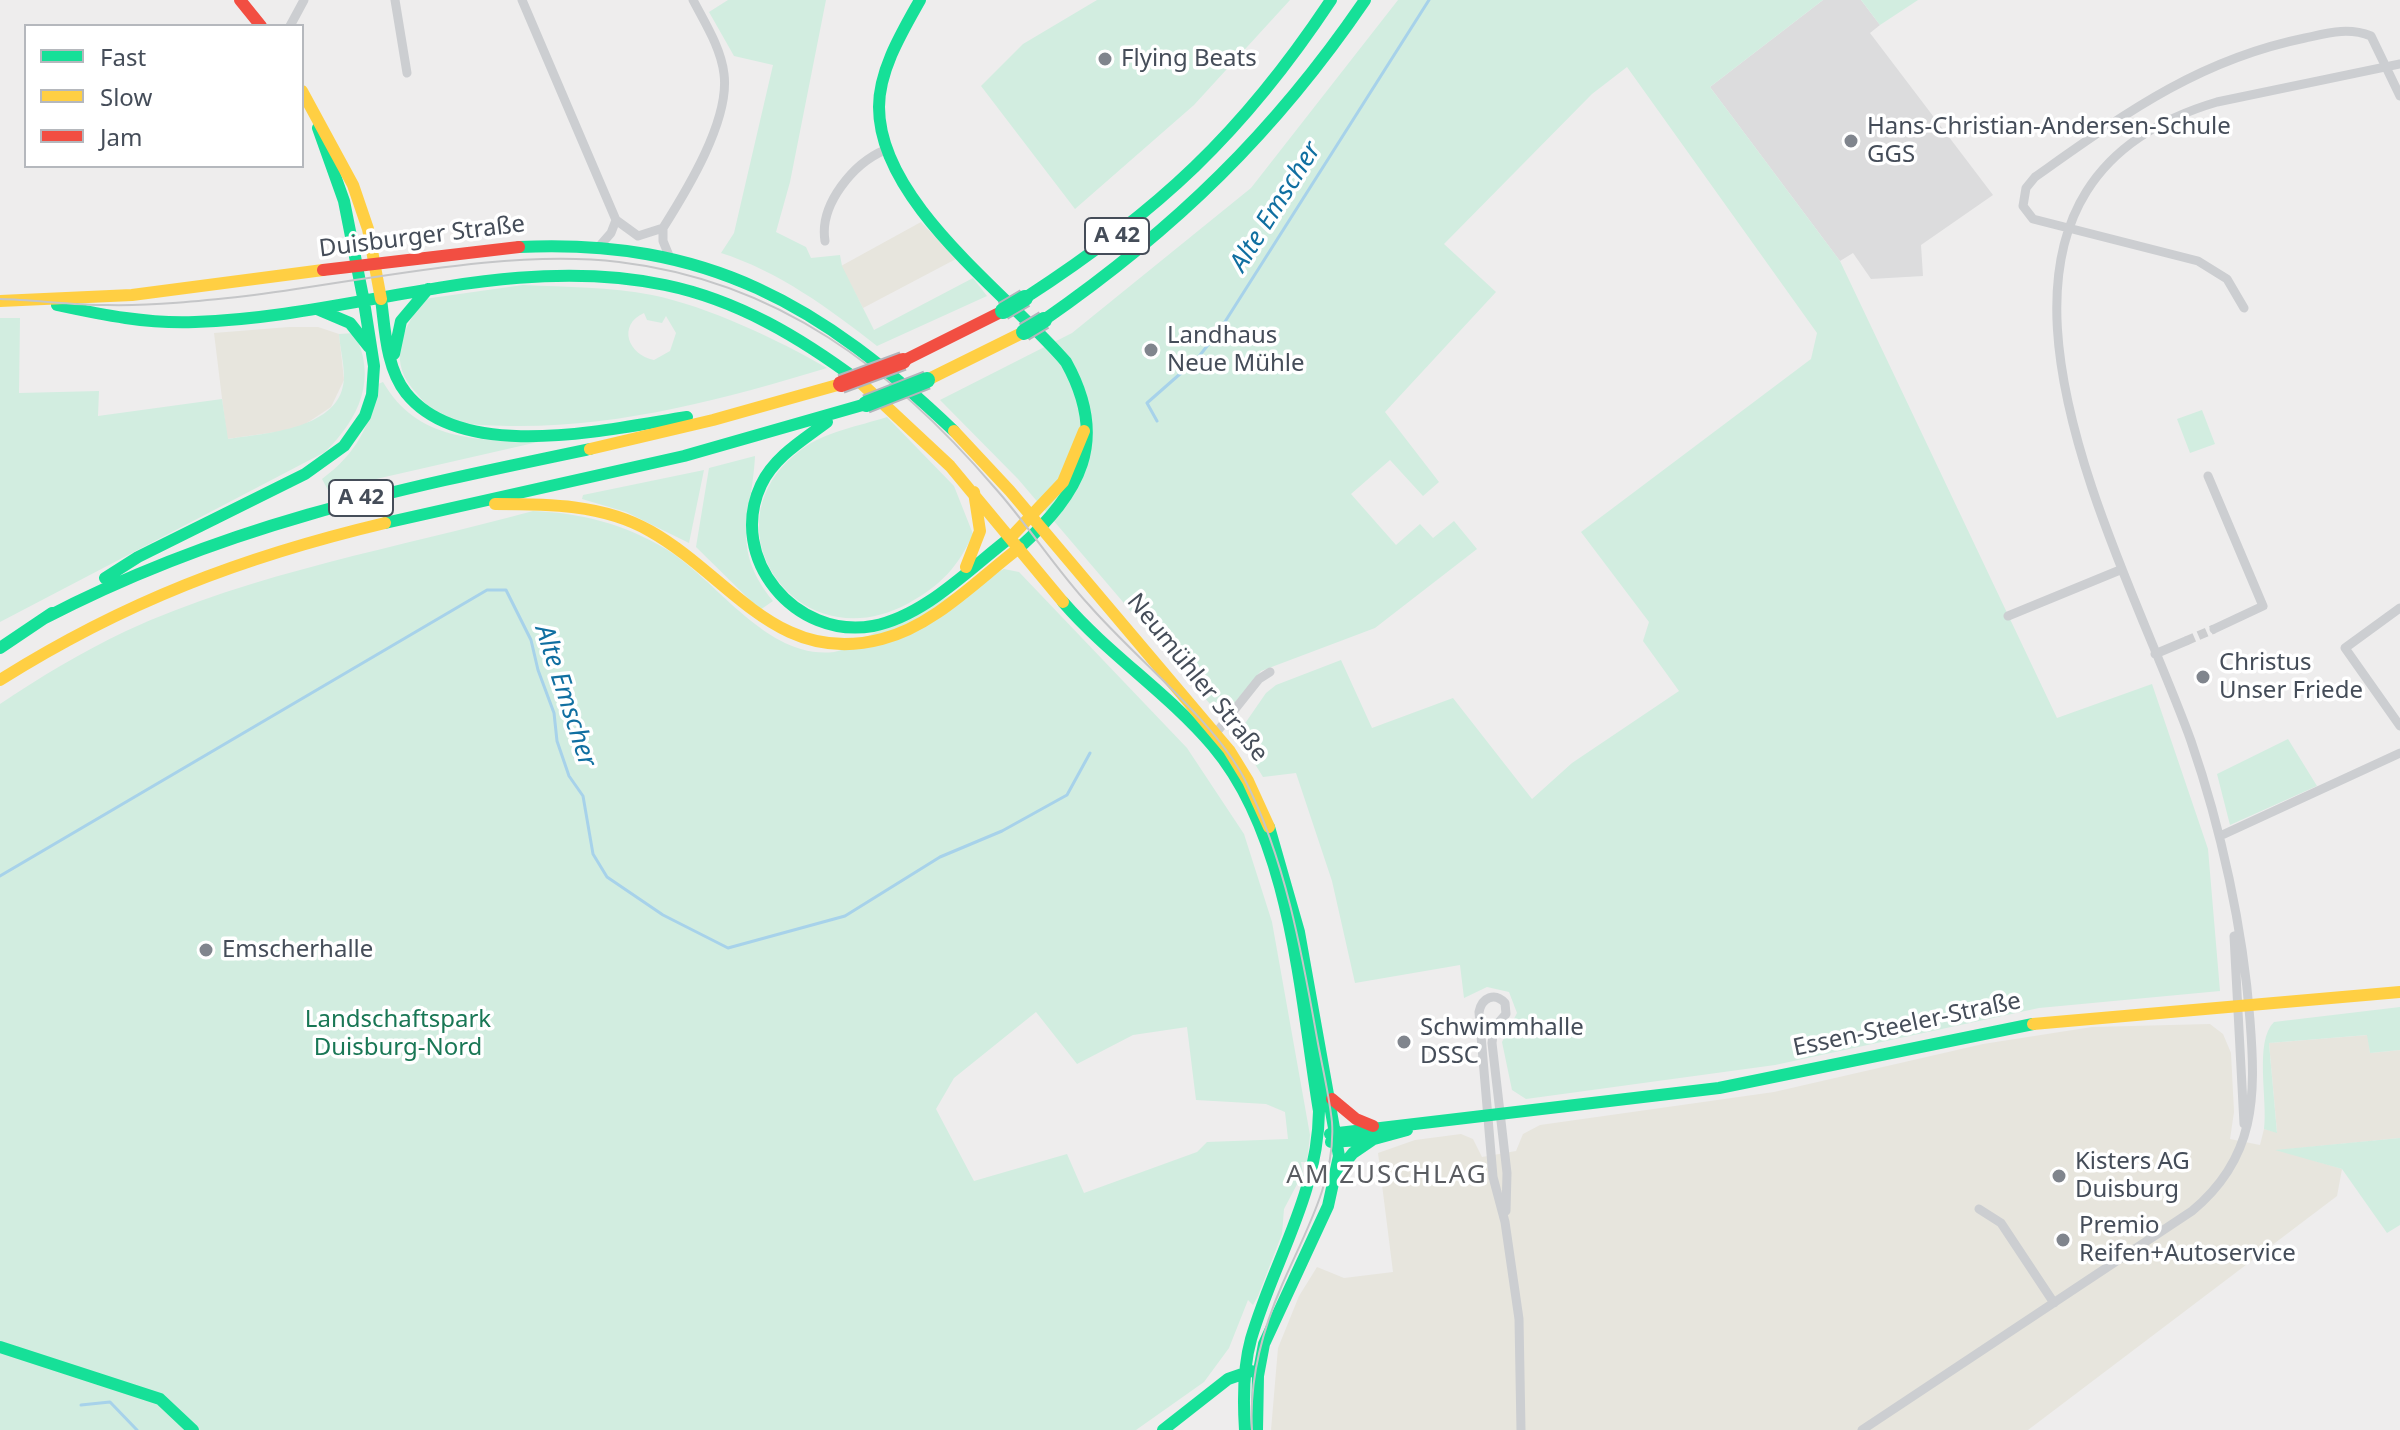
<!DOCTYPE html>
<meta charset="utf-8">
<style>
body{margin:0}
#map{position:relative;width:2400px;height:1430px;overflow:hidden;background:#eeeded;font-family:"Noto Sans",sans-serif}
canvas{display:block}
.legend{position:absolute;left:24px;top:24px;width:280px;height:144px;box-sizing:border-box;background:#fff;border:2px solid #b5b8bd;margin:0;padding:10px 14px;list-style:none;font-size:24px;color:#454d59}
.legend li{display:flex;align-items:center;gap:16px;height:40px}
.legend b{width:40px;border:2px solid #b5b8bd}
</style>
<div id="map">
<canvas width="2400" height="1430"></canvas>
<ul class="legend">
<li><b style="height:10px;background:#16e098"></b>Fast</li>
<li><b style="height:10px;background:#ffcf43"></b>Slow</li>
<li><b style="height:10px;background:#f24e42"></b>Jam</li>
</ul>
</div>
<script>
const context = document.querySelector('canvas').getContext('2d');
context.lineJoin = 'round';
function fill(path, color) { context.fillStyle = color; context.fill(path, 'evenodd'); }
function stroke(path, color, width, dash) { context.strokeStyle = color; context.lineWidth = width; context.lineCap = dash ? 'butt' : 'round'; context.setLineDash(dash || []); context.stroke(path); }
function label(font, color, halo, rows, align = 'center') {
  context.font = font + ' "Noto Sans",sans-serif'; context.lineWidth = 7; context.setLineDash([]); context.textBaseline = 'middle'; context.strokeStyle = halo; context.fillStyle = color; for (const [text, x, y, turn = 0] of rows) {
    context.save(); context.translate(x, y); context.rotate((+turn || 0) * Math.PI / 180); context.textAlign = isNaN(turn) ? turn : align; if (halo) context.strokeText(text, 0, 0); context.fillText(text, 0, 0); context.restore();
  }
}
const commercial = new Path2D(`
 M921,222L956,259L863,308L841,266Z
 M289,327H318L339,334L344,380L331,407L298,429L227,439L214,333Z
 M2210,1024L2223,1034L2231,1053L2234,1112L2230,1139L2260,1145L2264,1129L2277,1132L2269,1043L2368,1035L2370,1053L2400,1050V1138L2280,1150L2342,1169L2337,1196L2028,1430H1271L1278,1348L1299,1296L1317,1267L1344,1278L1393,1272L1378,1153L1415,1140L1461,1134L1473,1139L1482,1157L1516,1151L1523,1134L1540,1125L1774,1092L1983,1044L2092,1027Z`);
const education = new Path2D(`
 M1823,0H1861L1880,25L1870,33L1993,195L1921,245L1923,276L1871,279L1853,253L1840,261L1710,87Z`);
const green = new Path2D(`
 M728,0H826L790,182L776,232L806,247L811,258L840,255L842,266L874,330L973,278L987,296L877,346C830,309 778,271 721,253L734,233L773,65L734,56L709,12Z
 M1097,0H1290L1194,105L1075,209L981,86L1023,44Z
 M1398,0H1823L1710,87L1840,261L2057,718L2152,684L2208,849L2220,991L2039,1008L1775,1065L1526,1099L1512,1090L1502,1042L1517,1013L1509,992L1487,987L1464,998L1460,965L1355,983L1332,881L1296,773L1263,777L1237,735L1266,693L1276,685L1341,660L1372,728L1453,698L1532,799L1572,763L1679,691L1643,641L1649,622L1581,532L1811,359L1817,333L1627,67L1592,94L1444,244L1496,292L1385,412L1439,482L1423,496L1390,460L1351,494L1396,545L1420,524L1433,538L1454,521L1477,549L1375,628L1261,671L1222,718L1018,479L940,400L1072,333L1251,188Z
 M1861,0H1918L1880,25Z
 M523,285C566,287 610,287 652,295C707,306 779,340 827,368C725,399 617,428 509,426C489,425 467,426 448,419C432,413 423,401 412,388C387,357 405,326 424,299ZM644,313L647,320L662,323L666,316L676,333L670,351L654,360C628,355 617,325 644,313Z
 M0,318H20L19,393L99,391L98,416L222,399L228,439C264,433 343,430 344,377C344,363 340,348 339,334L354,333C378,378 359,419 325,452L0,622Z
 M383,382C417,441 477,440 538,442L328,490L322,479C357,453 370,426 378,384Z
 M2202,410L2215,444L2190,453L2177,419Z
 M887,417L954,486L973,534C958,567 941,585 909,603C797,665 700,523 802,449C825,432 859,426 887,417Z
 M755,456C752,517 729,546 773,601L760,610L696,547L709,468Z
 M704,470L689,543L626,512L582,499L583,495Z
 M533,511C582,513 624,524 666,549C717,580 767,660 834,652C847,650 865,637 878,631C920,610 962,590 1004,569L1019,572L1187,748L1244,834L1272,922L1310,1135L1307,1162H1301L1303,1173L1284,1209L1282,1234L1258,1296L1253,1305L1248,1300L1229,1348L1204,1382L1136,1430H0V704C40,677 82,652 126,631C254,572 398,548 533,511ZM1036,1012L1077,1064L1133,1035L1187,1027L1196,1100L1266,1104L1285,1112L1288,1139L1207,1142L1197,1152L1084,1193L1067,1154L974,1181L936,1109L954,1078Z
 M2288,739L2317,786L2230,825L2217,774Z
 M2400,1007V1050L2370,1053L2367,1035L2269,1043L2277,1133L2264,1129C2268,1101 2254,1041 2274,1022Z
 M2400,1138V1225L2387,1233L2342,1169L2275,1150Z`);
const stream = new Path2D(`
 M1157,421L1147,403L1197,359L1221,328L1429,0
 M0,876L487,590H506L531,640L538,670L554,713L557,741L569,776L583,796L593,854L607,877L663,915L728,948L845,916L940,857L1002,831L1067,795L1090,753
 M81,1405L110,1402L137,1430`);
const streetTunnel = new Path2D(`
 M2186,641L2214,629`);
const street = new Path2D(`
 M395,0L407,73
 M522,0L616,220L638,236L663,228
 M290,26L304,0
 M825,241C819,204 854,163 885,150
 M597,249L611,233L616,220
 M670,258L663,241V228C687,190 730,120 724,74C721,48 705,23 693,0
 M2244,308L2227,279L2198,261L2033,219L2023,206L2026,188L2035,177C2123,115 2197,60 2305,38C2328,33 2348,27 2371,36L2400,96
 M2208,476L2263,606L2214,629
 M2400,608L2345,648L2400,726
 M2008,616L2120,570
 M2155,654L2186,641
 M1212,738L1259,679L1270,672
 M2220,836L2400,753
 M2234,936L2244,1124
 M1480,1020L1486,1027L1494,1028L1506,1014L1505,1003C1495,992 1482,997 1479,1012L1493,1177L1505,1222L1519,1319L1521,1430
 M1494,1028L1492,1043L1507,1173L1506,1211
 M1979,1209L2001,1223L2054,1303
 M1862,1430L2192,1211C2256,1158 2256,1097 2250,1020C2243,928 2221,828 2191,741C2124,553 1912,192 2217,102L2400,64`);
const fast = new Path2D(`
 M920,0C902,32 879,70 879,107C879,203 1008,294 1066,362C1110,441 1080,493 1019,548
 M318,128L344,201L364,302
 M519,247C707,238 822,305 954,431
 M1025,298C1158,212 1243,133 1331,0
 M381,299C385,329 386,368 406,393C463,464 609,429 687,417
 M57,305C103,315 148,324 195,322C353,317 506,252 665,285C738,300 801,338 860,382
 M317,309L350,323L369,347
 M1044,320C1175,229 1275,132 1365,0
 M394,354L401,321L428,289
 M827,422C803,440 774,457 761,485C727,558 795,640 873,626C925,616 970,568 1011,537
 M385,523L684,456L866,404
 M105,578L138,557L305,474L344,446L365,416L372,395L374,366L364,302
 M1063,602C1109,655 1168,693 1213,746C1291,838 1300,996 1319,1111C1318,1195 1274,1260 1251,1339C1243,1368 1243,1400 1245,1430
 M43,619C223,525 393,490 590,449
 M0,648L52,613
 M1330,1134L1719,1088L2033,1024
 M1331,1142L1374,1139L1407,1130
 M1339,1170L1353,1153L1372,1140
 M0,1347L160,1399L193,1430
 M1163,1430L1228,1379L1251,1371
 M1257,1430L1258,1376L1264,1344L1328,1206L1339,1156L1299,932L1269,827`);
const slow = new Path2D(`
 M302,91L353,185L368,229L381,299
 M0,301L132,295L323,270
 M927,380L1024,332
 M860,382L950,466L1063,602
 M954,431L1010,491L1229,750L1248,781L1269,827
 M590,449L713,420L841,384
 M495,504C547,504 603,504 650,531C730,576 777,667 882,639C934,626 978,579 1019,548
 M1011,537L1063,482L1084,431
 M966,567L980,531L974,492
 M0,680C124,602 242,557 385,523
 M2033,1024L2400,992`);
const jam = new Path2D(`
 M240,0L261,26
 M323,270L519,247
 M903,361L1003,311
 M1332,1099L1356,1119L1373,1126`);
const tram = new Path2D(`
 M0,299C36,300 71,305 107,305C153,306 201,301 246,296C361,282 505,248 619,262C778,281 893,369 995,488C1028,525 1055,568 1089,605C1135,658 1214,720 1245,780C1285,858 1302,953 1317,1038C1322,1066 1329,1094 1332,1122C1336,1180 1304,1234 1282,1285C1262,1331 1249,1379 1252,1430`);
const fastBridge = new Path2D(`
 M1003,311L1025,298
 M1024,332L1044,320
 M866,404L927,380`);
const jamBridge = new Path2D(`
 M841,384L903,361`);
const markers = [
 [1105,59,8,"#80858d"],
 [1851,141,8,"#80858d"],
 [1151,350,8,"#80858d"],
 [2203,677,8,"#80858d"],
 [206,950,8,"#80858d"],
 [1404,1042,8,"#80858d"],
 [2059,1176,8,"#80858d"],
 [2063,1240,8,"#80858d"]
];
const shields = [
 [1117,236,64],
 [361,498,64]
];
const shieldNames = [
 ["A 42",1117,236],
 ["A 42",361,498]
];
const poiNames = [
 ["Flying Beats",1121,59],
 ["Hans-Christian-Andersen-Schule",1867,127],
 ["GGS",1867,155],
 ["Landhaus",1167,336],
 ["Neue Mühle",1167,364],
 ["Christus",2219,663],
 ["Unser Friede",2219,691],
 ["Emscherhalle",222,950],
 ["Schwimmhalle",1420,1028],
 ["DSSC",1420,1056],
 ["Kisters AG",2075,1162],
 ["Duisburg",2075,1190],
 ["Premio",2079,1226],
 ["Reifen+Autoservice",2079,1254]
];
const streetNames = [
 ["Duisburger Straße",422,237,-7],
 ["Neumühler Straße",1197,678,51],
 ["Essen-Steeler-Straße",1907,1025,-12]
];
const parkNames = [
 ["Landschaftspark",398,1020],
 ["Duisburg-Nord",398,1048]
];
const waterNames = [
 ["Alte Emscher",1276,207,-58],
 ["Alte Emscher",565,696,72]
];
const neighbourhoodNames = [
 ["AM ZUSCHLAG",1387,1176]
];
fill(commercial, '#e7e5dd');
fill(education, '#dcdcdd');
fill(green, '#d2ede0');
stroke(stream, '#a7d2ea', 3);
stroke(streetTunnel, '#cccdcf', 9, [9, 4.5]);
stroke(street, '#ccced1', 9);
stroke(fast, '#16e098', 12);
stroke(slow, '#ffcf43', 12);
stroke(jam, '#f24e42', 12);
stroke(tram, '#c5c6c8', 2);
stroke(fastBridge, '#b3b5bc', 20, []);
stroke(jamBridge, '#b3b5bc', 20, []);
stroke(fastBridge, '#16e098', 16);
stroke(jamBridge, '#f24e42', 16);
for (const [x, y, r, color] of markers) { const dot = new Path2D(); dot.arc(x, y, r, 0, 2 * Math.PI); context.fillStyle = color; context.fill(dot); stroke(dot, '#fff', 3); }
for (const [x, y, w] of shields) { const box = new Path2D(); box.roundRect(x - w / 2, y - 18, w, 36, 6); context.fillStyle = '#fff'; context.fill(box); stroke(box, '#454d59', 2); }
label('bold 22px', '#454d59', null, shieldNames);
label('24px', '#454d59', '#fff', poiNames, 'left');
label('24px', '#454d59', '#fff', streetNames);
label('24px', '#197755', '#fff', parkNames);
label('italic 26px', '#106fa1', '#fff', waterNames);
context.letterSpacing = '2px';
label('26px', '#595c61', '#fff', neighbourhoodNames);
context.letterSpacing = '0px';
</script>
